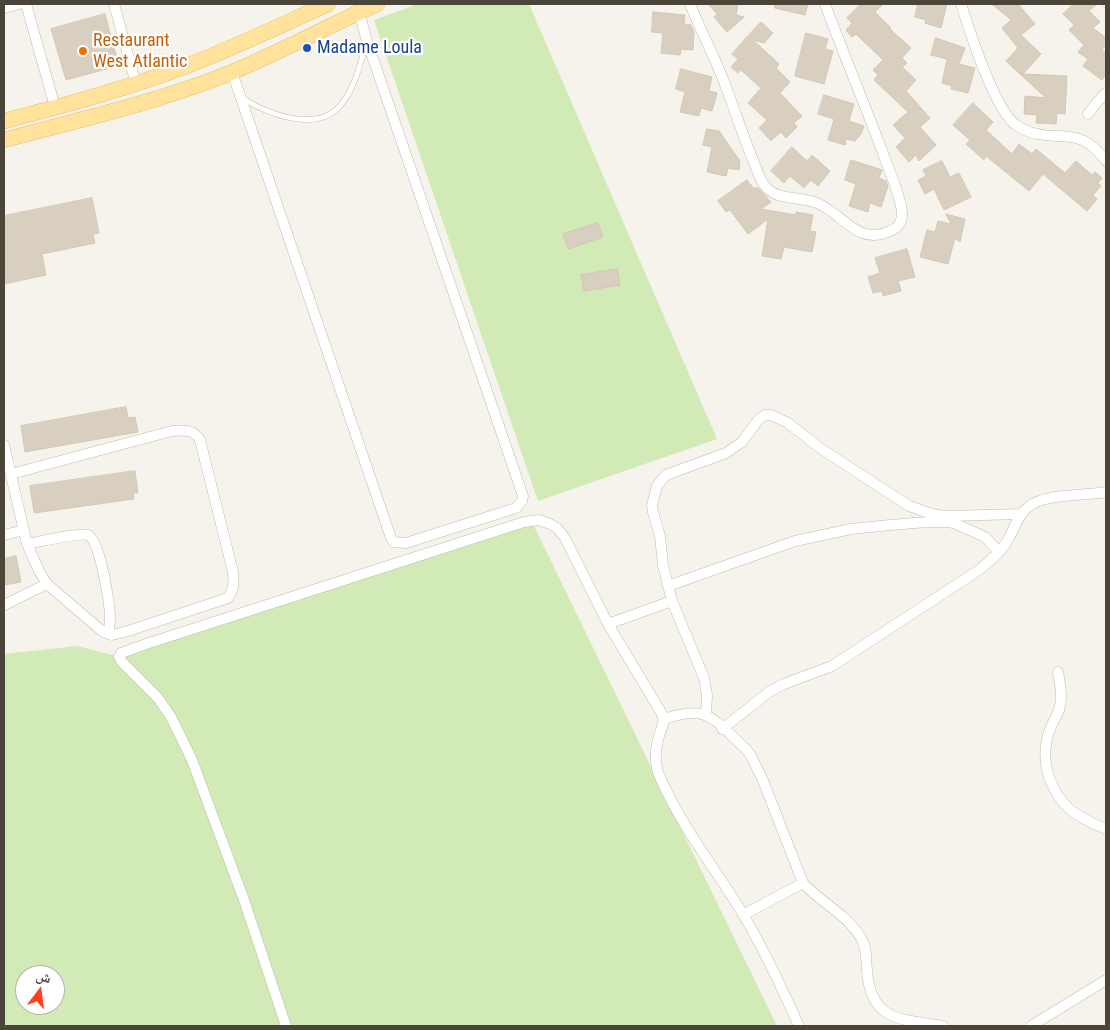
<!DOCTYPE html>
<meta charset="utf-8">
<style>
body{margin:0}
#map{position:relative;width:1110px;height:1030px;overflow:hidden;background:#f6f3ec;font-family:"Roboto Condensed","Noto Naskh Arabic",sans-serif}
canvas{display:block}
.frame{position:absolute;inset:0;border:5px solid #4b4439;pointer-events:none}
.north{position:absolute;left:15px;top:965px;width:50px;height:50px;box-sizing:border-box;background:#fff;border:1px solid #b7b4b0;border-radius:50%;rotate:15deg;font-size:14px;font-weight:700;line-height:20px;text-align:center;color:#4b4439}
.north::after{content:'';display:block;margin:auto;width:18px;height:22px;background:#fc3f1d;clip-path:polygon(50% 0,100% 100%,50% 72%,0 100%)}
</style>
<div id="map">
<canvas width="1110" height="1030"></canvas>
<div class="frame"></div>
<div class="north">ش</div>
</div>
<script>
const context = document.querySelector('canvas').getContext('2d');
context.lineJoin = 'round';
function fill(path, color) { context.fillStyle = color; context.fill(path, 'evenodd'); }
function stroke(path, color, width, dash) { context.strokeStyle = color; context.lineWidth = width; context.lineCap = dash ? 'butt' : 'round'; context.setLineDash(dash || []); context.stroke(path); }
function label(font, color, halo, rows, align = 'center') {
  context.font = font + ' "Roboto Condensed",sans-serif'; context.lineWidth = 4.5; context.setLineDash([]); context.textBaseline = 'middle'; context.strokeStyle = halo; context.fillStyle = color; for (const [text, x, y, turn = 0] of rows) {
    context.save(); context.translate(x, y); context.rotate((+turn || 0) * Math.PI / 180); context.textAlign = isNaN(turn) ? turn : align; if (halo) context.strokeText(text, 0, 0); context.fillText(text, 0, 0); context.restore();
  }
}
const green = new Path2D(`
 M418,4H529L717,439L538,501L374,20Z
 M532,522L777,1026H4V654L77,646L117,656ZM25,975H55V1005H25Z`);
const building = new Path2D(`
 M708,4H738L736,15L744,17L727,32L714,17L717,14Z
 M775,4H808L805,15L775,8Z
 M861,4H883L875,12L891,28L890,29L911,48L902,58L907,63L902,67L916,80L906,91L930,118L920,127L936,145L919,161L916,155L909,162L896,147L905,138L893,125L908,112L874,80L878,75L873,70L883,60L856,34L852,37L846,30L852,23L847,18Z
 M918,4H947L941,28L925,23L926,20L915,17Z
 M992,4H1018L1035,24L1021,35L1041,54L1023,74L1067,76L1065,114L1057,113L1056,124L1036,123L1037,115L1024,114L1025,96L1046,98L1006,61L1018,48L1002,28L1011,20Z
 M1074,4H1097L1089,11L1100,22L1093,28L1106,38V44L1102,50L1106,53V74L1102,80L1083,66L1088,59L1078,52L1084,45L1069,30L1074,25L1063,14Z
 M653,12L685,15L684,24L691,25L694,32L693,50L681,49L680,55L661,53L663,33L652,32Z
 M105,14L117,59L110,68L66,80L51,29Z
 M761,22L773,33L764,43L753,40L779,64L776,68L790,82L780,93L802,116L794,123L797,127L786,138L781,132L771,141L759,128L767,120L748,103L761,88L741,70L738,73L731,67L738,59L732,54Z
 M806,33L828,39L825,49L833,51L824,84L795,76Z
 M936,38L965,48L959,64L975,68L968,93L951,89L952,86L942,83L947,59L931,55Z
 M681,69L712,77L709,91L717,93L712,111L701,108L699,116L680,112L685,92L676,89Z
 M824,95L854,104L849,121L864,126L861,134L855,141L846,139L845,145L828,140L834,119L818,114Z
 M973,103L993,122L986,130L1012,154L1019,144L1032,154L1036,149L1065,173L1076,161L1092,175L1095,172L1102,178L1098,183L1101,186L1093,195L1097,199L1087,211L1043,174L1029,191L986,156L984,160L966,144L970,140L953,125Z
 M707,129L719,131L740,161L739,170L728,168L726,176L707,172L712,147L703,145Z
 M792,147L807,161L812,155L830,171L818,186L811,180L804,188L790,176L784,183L771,171Z
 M851,160L882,170L879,178L886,181L888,186L881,207L870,203L868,212L849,206L856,184L845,180Z
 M942,161L950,177L959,173L971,197L944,210L934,189L925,194L918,180L926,176L923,170Z
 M747,180L754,189L757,187L771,202L761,209L796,215V212L813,215L810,231L816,232L812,252L784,247L781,259L762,256L768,219L748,234L730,210L726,212L718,201Z
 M92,198L99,233L93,234L95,243L42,254L46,275L4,284V216Z
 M946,214L965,219L960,242L955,238L948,264L920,257L927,230L935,232L938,221L951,224Z
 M598,223L603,237L568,249L563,234Z
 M907,249L915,277L898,281L901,291L883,296L882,291L873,293L868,277L880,273L875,258Z
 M617,269L620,285L584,291L581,275Z
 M126,407L128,418L135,417L138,432L25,452L21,426Z
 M135,471L138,493H133L134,499L34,513L30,486Z
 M16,556L21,582L4,585V559Z`);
const lane = new Path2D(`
 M1105,4L1106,5
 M242,98C266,113 314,133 339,107C354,91 360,65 366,44`);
const street = new Path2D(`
 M26,4L55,107
 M114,4L136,84
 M690,4C701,32 716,59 726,87C735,111 743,135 752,158C756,167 759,178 765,186C777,201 800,196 817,203C845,215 857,246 890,231C898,228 902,222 902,214C902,199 889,170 884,156C865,105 844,55 825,4
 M961,4C970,32 994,109 1016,125C1022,129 1031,133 1038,134C1050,137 1064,135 1076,138C1089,141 1098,151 1106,161
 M4,8L19,4
 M232,72L391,538L394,542L406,543L516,508L522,501L523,496L367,41L359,12
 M1088,114L1098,101L1106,93
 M4,445L27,544L39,571L47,584L102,631L112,635L128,631L228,598C234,590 234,582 233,572L200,440C194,429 184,430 172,431L11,474
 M4,535L24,530
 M27,544C39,542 80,532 88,535C100,539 110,605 110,619C110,624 109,629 108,634
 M668,586L795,541L851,529L890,525L927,522H949L956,524L985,537L999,552
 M4,605L47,584
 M608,624L672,601
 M1058,672C1060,684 1063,698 1059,710C1055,720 1049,728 1047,739C1044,752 1045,764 1049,777C1060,808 1077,817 1106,829
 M706,714L707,695L704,678L672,601L663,565L660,536L653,512L652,505L657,486L666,475L726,453L742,442L759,419L765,415H771L788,423L820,448L909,506L932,514L946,516L1021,514
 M664,719C710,703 714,721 746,749L751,756L762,778L803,883C821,903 847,914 861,938C867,947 866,960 867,971C871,1022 901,1019 943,1026
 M722,729L769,692L784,684L832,666L979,570C989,562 999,554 1006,543C1014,531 1016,517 1028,507C1045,493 1084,496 1106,492
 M743,915L803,883
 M286,1026L244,900L192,760L171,717L158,698L122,662L119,657L121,653L149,643L524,522L539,520L550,524L557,528L565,538L608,624L662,714C666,722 661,729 659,736C655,750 654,764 660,777C681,826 715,868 743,914C764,950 782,988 799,1026
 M1031,1026L1106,980`);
const primary = new Path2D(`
 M4,121C65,105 126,89 186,66C234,48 281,25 328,4
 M4,140C78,120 154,103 225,75C277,54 326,27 377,4`);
const markers = [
 [307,48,5,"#1a4fb4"],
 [83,51,5,"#e8710a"]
];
const foodNames = [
 ["Restaurant",93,41],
 ["West Atlantic",93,62]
];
const transitNames = [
 ["Madame Loula",317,48]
];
fill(green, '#d2eab5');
fill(building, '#d8cfc1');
stroke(building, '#d3c7b4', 1);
stroke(lane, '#c2bbae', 6);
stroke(street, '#c2bbae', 11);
stroke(primary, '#e6c16a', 16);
stroke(lane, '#fff', 5);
stroke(street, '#fff', 10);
stroke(primary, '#ffe39c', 15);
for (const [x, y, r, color] of markers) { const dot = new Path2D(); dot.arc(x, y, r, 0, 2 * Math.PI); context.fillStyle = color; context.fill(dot); stroke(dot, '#fff', 2); }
label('18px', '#c56008', '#fff', foodNames, 'left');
label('18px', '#164399', '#fff', transitNames, 'left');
</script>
